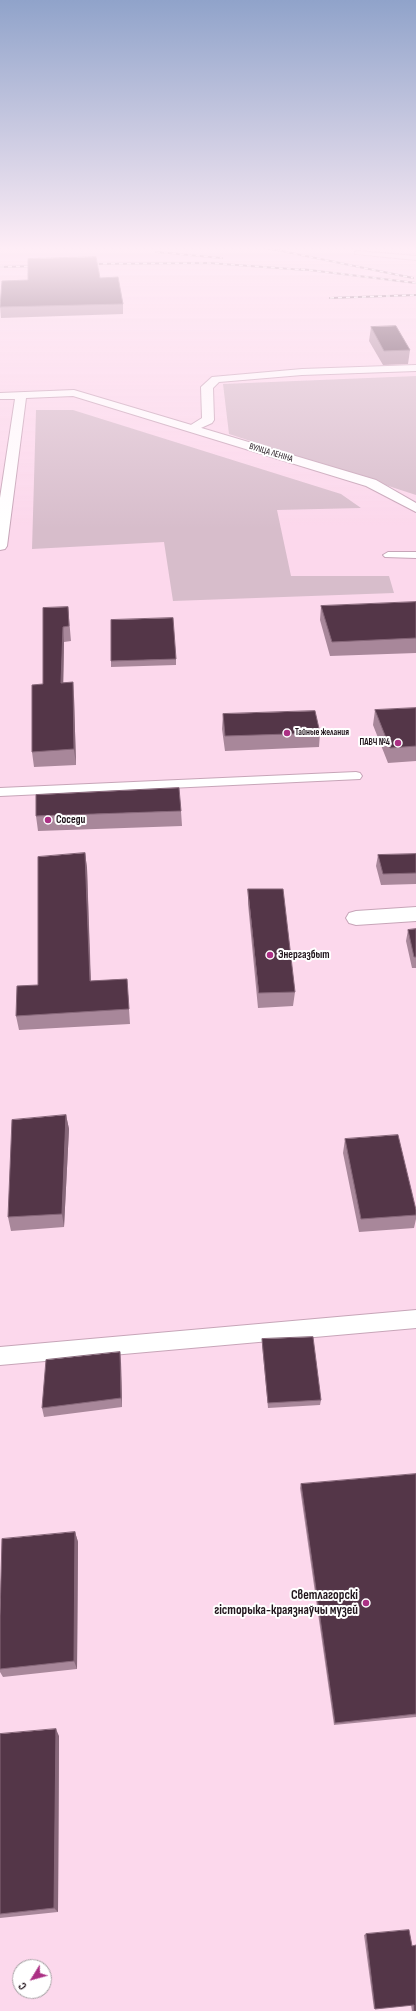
<!DOCTYPE html>
<meta charset="utf-8">
<style>
body{margin:0}
#map{position:relative;width:416px;height:2011px;overflow:hidden;background:#fcd8ec;font-family:"Sofia Sans Condensed",sans-serif}
canvas{display:block}
.north{position:absolute;left:12px;top:1959px;width:40px;height:40px;box-sizing:border-box;background:#fff;border:1px solid #a6a1a4;border-radius:50%;rotate:233deg;font-size:11px;font-weight:700;line-height:16px;text-align:center;color:#21151c}
.north::after{content:'';display:block;margin:auto;width:14px;height:18px;background:#ab3084;clip-path:polygon(50% 0,100% 100%,50% 72%,0 100%)}
</style>
<div id="map">
<canvas width="416" height="2011"></canvas>
<div class="north">С</div>
</div>
<script>
const context = document.querySelector('canvas').getContext('2d');
context.lineJoin = 'round';
function fill(path, color) { context.fillStyle = color; context.fill(path, 'evenodd'); }
function stroke(path, color, width, dash) { context.strokeStyle = color; context.lineWidth = width; context.lineCap = dash ? 'butt' : 'round'; context.setLineDash(dash || []); context.stroke(path); }
function label(font, color, halo, rows, align = 'center') {
  context.font = font + ' "Sofia Sans Condensed",sans-serif'; context.lineWidth = 4; context.setLineDash([]); context.textBaseline = 'middle'; context.strokeStyle = halo; context.fillStyle = color; for (const [text, x, y, turn = 0] of rows) {
    context.save(); context.translate(x, y); context.rotate((+turn || 0) * Math.PI / 180); context.textAlign = isNaN(turn) ? turn : align; if (halo) context.strokeText(text, 0, 0); context.fillText(text, 0, 0); context.restore();
  }
}
const green = new Path2D(`
 M416,376V495L229,434L223,384Z
 M36,410H73L341,494L361,508L277,510L291,576H389L394,593L173,601L164,542L32,549Z`);
const service = new Path2D(`
 M357,251L416,256V260L355,254V252Z
 M388,552H416V558L385,557L383,555Z
 M356,772L360,773L362,776L360,779L0,796V788Z
 M416,1310V1328L0,1365V1347Z`);
const minor = new Path2D(`
 M416,365V371L302,375L219,382L213,388L214,420L212,423L192,432L186,428L202,418L201,387L212,377L302,369Z
 M416,907V921L356,925L349,923L346,918L349,913L356,911Z`);
const tertiary = new Path2D(`
 M74,390L376,480L416,503V512L366,486L73,396L26,398L7,546L5,549L0,550V498L15,399H0V393Z`);
const rail = new Path2D(`
 M262,247L413,278
 M156,252L222,258
 M87,264L209,263L305,270
 M0,267L39,266
 M301,269L416,283
 M330,298L416,295`);
const wall = new Path2D(`
 M100,278L123,304V314L1,318L0,306Z
 M371,327L410,350L408,364L383,365L369,341Z
 M416,602V653L330,656L320,620L321,606Z
 M68,607L71,641L64,642L63,682L74,697L76,765L34,767L32,752L43,684Z
 M176,659V665L111,667V661Z
 M416,708V761L388,763L373,725L375,710Z
 M223,714L320,733L319,747L225,751L222,729Z
 M181,811L182,826L38,831L36,816Z
 M85,853L87,868L91,981L127,979L130,1024L19,1030L16,1016L38,985Z
 M416,854V884L381,885L376,866L378,855Z
 M248,889L295,992L293,1006L258,1008L248,904Z
 M416,929V968H412L406,941L408,930Z
 M66,1115L69,1129L64,1227L11,1231L8,1217Z
 M345,1139L416,1210V1219L414,1228L359,1232L343,1153Z
 M262,1339L321,1400L320,1405L268,1408L262,1344Z
 M121,1362L122,1407L44,1417L42,1408Z
 M416,1474V1717L334,1725L300,1488L301,1484Z
 M75,1532L78,1542L77,1669L3,1677L0,1672V1616Z
 M0,1734L59,1736L58,1912L0,1918Z
 M409,1930L416,2011H412L411,2005L374,2009L364,1935L366,1934Z`);
const shadedWall = new Path2D(`
 M63,627L64,642L63,698L61,683Z
 M73,682L74,697L76,765L74,749Z
 M85,853L87,868L91,996L90,981Z
 M66,1115L69,1129L64,1227L62,1214Z
 M120,1352L121,1362L122,1407L121,1398Z
 M75,1532L78,1542L77,1669L74,1661Z
 M56,1729L59,1736L58,1912L54,1908Z`);
const building = new Path2D(`
 M96,257L100,278L118,277L123,304L0,307L2,281L28,280V259Z
 M396,326L410,350L384,351L371,327Z
 M416,602V638L332,642L321,606Z
 M68,607L69,626L63,627L61,683L73,682L74,749L32,752V685L43,684V608Z
 M173,618L176,659L111,661V620Z
 M416,708V746L390,748L375,710Z
 M315,711L320,733L225,736L223,714Z
 M179,788L181,811L36,816V795Z
 M85,853L90,981L127,979L129,1009L16,1016L17,986L38,985V857Z
 M416,854V873L383,874L378,855Z
 M248,889H283L295,992L259,993Z
 M416,929V957H414L408,930Z
 M66,1115L62,1214L8,1217L12,1120Z
 M398,1135L416,1210V1215L361,1219L345,1139Z
 M313,1337L321,1400L268,1403L262,1339Z
 M120,1352L121,1398L42,1408L46,1360Z
 M416,1474V1714L335,1723L301,1484Z
 M75,1532L74,1661L0,1669V1616L2,1539Z
 M56,1729L54,1908L0,1914V1734Z
 M409,1930L412,1946L416,1945V2011H414V2005L375,2009L366,1934Z`);
const markers = [
 [287,733,4,"#ab3084"],
 [398,743,4,"#ab3084"],
 [48,820,4,"#ab3084"],
 [270,955,4,"#ab3084"],
 [366,1603,4,"#ab3084"]
];
const farStreetnames = [
 ["ВУЛІЦА ЛЕНІНА",271,453,17]
];
const farPoinames = [
 ["Тайные желания",295,733],
 ["ПАВЧ №4",390,743,"right"]
];
const poiNames = [
 ["Соседи",56,820],
 ["Энергазбыт",278,955]
];
const nearPoinames = [
 ["Светлагорскі",358,1596],
 ["гісторыка-краязнаўчы музей",358,1611]
];
fill(green, '#d7bdcb');
stroke(service, '#c7a5b8', 2);
stroke(minor, '#c7a5b8', 2);
stroke(tertiary, '#c7a5b8', 2);
fill(service, '#fff');
fill(minor, '#fff');
fill(tertiary, '#fff');
stroke(rail, '#695560', 2);
stroke(rail, '#fff', 1.5, [4]);
fill(wall, '#a8879a');
fill(shadedWall, '#866779');
fill(building, '#543648');
stroke(building, '#866779', 1);
const sky = context.createLinearGradient(0, 0, 0, 529);
sky.addColorStop(0, '#90a3ca');
sky.addColorStop(0.47, '#feedf6');
sky.addColorStop(1, '#feedf600');
context.fillStyle = sky;
context.fillRect(0, 0, 416, 529);
for (const [x, y, r, color] of markers) { const dot = new Path2D(); dot.arc(x, y, r, 0, 2 * Math.PI); context.fillStyle = color; context.fill(dot); stroke(dot, '#fff', 1.5); }
label('9px', '#21151c', '#fff', farStreetnames);
label('bold 9px', '#21151c', '#fff', farPoinames, 'left');
label('bold 11px', '#21151c', '#fff', poiNames, 'left');
label('bold 13px', '#21151c', '#fff', nearPoinames, 'right');
</script>
